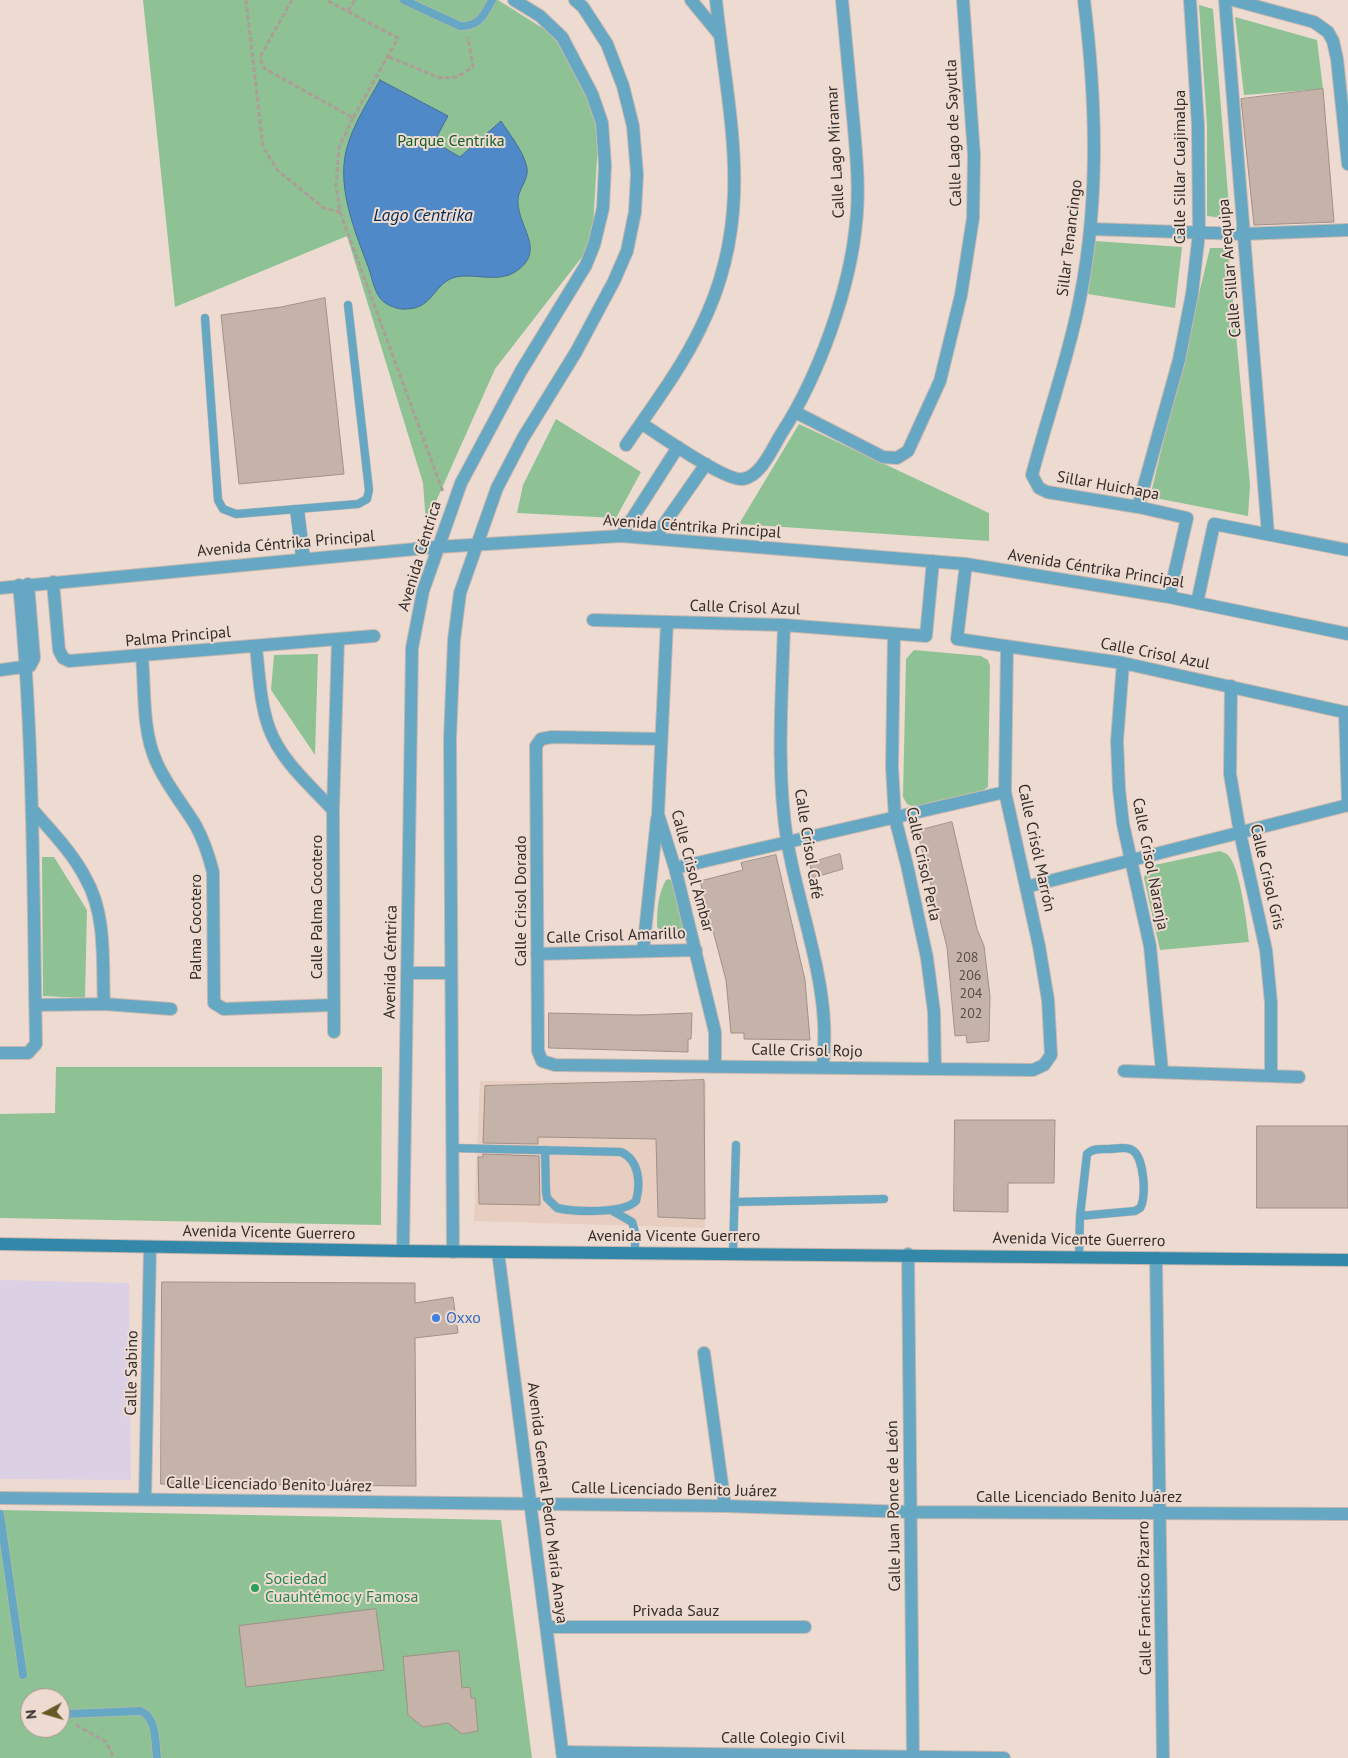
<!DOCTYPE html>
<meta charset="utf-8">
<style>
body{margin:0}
#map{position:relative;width:1348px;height:1758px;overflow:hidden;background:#eddbd1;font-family:"PT Sans",sans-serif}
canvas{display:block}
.north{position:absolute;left:20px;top:1688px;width:50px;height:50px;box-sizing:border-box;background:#eddbd1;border:1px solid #a3958e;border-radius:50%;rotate:264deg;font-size:14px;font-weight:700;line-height:20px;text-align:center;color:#342d29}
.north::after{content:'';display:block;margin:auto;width:18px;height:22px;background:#665724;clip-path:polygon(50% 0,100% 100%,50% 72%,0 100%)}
</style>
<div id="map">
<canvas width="1348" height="1758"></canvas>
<div class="north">N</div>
</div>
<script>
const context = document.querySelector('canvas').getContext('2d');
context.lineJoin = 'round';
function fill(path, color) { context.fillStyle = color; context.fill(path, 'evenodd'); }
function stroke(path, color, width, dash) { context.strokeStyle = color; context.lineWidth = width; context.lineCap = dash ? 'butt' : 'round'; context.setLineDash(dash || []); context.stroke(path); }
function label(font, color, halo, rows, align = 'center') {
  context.font = font + ' "PT Sans",sans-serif'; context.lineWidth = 4; context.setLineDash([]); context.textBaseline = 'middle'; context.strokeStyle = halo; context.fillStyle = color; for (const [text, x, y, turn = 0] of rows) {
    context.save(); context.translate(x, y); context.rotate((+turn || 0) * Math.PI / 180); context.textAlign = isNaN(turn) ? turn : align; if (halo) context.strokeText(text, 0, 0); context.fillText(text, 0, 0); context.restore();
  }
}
const built = new Path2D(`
 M480,1081L706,1082L705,1228L474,1221Z`);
const industrial = new Path2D(`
 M0,1280L129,1283L131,1480L0,1479Z`);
const green = new Path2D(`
 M143,0H498L560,39L599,125L592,244L495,369L426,524L423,483L347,236L175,307Z
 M1199,5L1213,9L1230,219L1207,216V126Z
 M1235,17L1317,40L1323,89L1244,95Z
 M1095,241L1182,247L1175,308L1088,294Z
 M1210,248H1228L1250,485L1248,516L1150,497Z
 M556,419L641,472L616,518L517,513L523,485Z
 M799,424L989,513V541L739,524Z
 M914,650L981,656L988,660L990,666L988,787L982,791L914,807L907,804L903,797L906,659Z
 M318,654L315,755L271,690L274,655Z
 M1220,851C1222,852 1225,853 1227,854C1240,864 1247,925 1249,942L1160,950L1144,878L1146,871L1150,866Z
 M42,857H54L87,910L85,998L43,996Z
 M669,879L674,882L684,930L678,938H669L657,927C657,910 658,894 666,880Z
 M56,1067H382L381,1225L0,1218V1114L55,1113Z
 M0,1510L501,1520L532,1758H0ZM30,1698H60V1728H30Z`);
const water = new Path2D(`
 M380,80L448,116L434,142L460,157L501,121C510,135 524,152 527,168C529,180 518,189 518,200C517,227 548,251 515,272C497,283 475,273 456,277C434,282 434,308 407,309C398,310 385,305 380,298C374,290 372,278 369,269C356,234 337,190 346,151C352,126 368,102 380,80Z`);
const building = new Path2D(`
 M1323,89L1334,222L1254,225L1241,99Z
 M325,298L344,474L239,484L221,315L281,307Z
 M952,822L977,929L984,946L990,996L989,1041L967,1043L966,1035L955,1036L947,947L917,831Z
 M840,854L843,869L812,878L810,863Z
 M776,855L805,980L810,1040L744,1039V1033H731L726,980L700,881L743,870L741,863Z
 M549,1013L639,1015L692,1013L691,1039H688V1052L549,1048Z
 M704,1080L705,1219L658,1217L656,1139L538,1137V1144L483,1143L485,1086Z
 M955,1120H1055L1054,1183H1008V1212L954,1211Z
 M1257,1126H1348V1208H1257Z
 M483,1154L539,1156L540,1205L479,1204L478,1157H483Z
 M162,1282L415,1283V1303L453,1297L458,1333L415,1338L416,1486L161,1484Z
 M376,1609L384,1670L246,1687L239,1626Z
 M459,1651L462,1688L470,1687L471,1698H475L478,1731L462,1734L448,1723L423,1727L408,1715L403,1657Z`);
const path = new Path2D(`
 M246,0L263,147L278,171L324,208L340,212
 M292,0L260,57L264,68L353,118L398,38L326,0
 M348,11L355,0
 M389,57L440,78L457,77L473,67L468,37
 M353,118L339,147L336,186L340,212L443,492
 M76,1725L106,1742L114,1758`);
const service = new Path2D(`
 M404,0L460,26C479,27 484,15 492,0
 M205,318L218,500L223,509L236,514L358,504L367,499L369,490L348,305
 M294,509L300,558
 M300,509L306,558
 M452,1148L621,1152C639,1160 641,1183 636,1201C623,1214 575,1212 557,1208L547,1198L546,1191L545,1150
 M734,1202L884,1199
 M611,1210L632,1222L635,1232V1253
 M733,1253L736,1145
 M1079,1257L1080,1216L1087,1154C1093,1148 1101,1149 1109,1149C1116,1149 1126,1146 1132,1150C1144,1156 1147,1198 1140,1208L1135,1211L1080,1216
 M0,1514L23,1675
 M65,1714L141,1711C157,1719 155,1742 157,1758`);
const minor = new Path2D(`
 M691,0L719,34
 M1084,0C1097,105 1100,213 1076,317C1064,370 1046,422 1032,475L1039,488L1047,492L1138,507L1187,518L1169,597
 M1225,0L1268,534
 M1233,0L1314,22L1328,32L1333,41L1337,59L1348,164
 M1090,229L1243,234L1348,230
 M795,412L883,457L897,458L908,451L940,381L961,295L973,218L974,155L963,0
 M641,423C658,434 726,482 743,479C762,476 773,446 783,431C819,375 850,289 856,223C860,188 856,151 853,117C849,78 846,39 842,0
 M626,445C652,407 681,369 701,327C757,214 728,117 716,0
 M1138,507L1179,360L1192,294L1199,233L1198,125L1190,0
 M621,536L678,447
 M655,537L706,464
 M966,564L957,639L1123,663L1348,713
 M53,582L59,650L63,658L69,661L374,636
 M0,588L437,547L621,536L966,564L1169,597L1348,634
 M1197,603L1214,524L1348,550
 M593,620L784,625L926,636L933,561
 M667,622L658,814L675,868L715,1032V1067
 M784,625C782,697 776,769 787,840C797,899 821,963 824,1022C825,1037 824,1052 823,1067
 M894,634L892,767L895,818L907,865L927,958L934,1012L935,1069
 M256,647C259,673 260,703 269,728C281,761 310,785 333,810
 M142,656C145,689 142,730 156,761C166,785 183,804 196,826C204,841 209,856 213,872L214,1003L224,1009L333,1005
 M1123,663L1117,741L1119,789L1123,824L1150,946L1162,1071
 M0,670L30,666L34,658L28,584
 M1231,686L1230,774L1240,833L1266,950L1271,1003V1076
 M1345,712L1348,803
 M661,739L552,737L541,739L536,746L538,1051L542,1061L555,1065L1033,1070L1044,1065L1051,1055L1048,1000L1039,946L1005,792L1007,646
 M32,809C51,831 73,853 86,879C107,916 102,963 104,1004
 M675,868L1005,792
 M1026,887L1348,805
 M643,951L657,819
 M537,954L696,950
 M407,973H450
 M35,1005L104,1004L171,1009
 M334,1032L333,810L338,639
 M0,1053H28L36,1044C33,891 34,738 19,585
 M1124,1071L1299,1077
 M403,1251L412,648L423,591L461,483L521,371L586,265L594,245L603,208L605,165L602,123L592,94L562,37L540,16L514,0
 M453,1252L450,739L454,640L460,593L497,488L523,438L576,352L614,281L627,251L635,212L637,174L633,126L623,86L607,44L583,7L575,0
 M908,1254L913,1758
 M1156,1258L1163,1758
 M704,1353L725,1506
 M0,1498L725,1506L910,1512L1348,1514
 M145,1500L150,1247
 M547,1627H805
 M562,1752L1004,1758`);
const tertiary = new Path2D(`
 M498,1252L563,1758`);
const secondary = new Path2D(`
 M0,1244L403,1251L1348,1260`);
const markers = [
 [436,1318,5,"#3f7fe0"],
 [255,1588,5,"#2e9e5b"]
];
const numberNames = [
 ["208",967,958],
 ["206",970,976],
 ["204",971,994],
 ["202",971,1014]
];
const streetNames = [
 ["Calle Lago de Sayutla",954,133,-92],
 ["Calle Lago Miramar",836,152,-93],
 ["Calle Sillar Cuajimalpa",1180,167,-90],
 ["Sillar Tenancingo",1070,238,-83],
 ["Calle Sillar Arequipa",1230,268,-95],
 ["Sillar Huichapa",1108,486,10],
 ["Avenida Céntrika Principal",692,527,4],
 ["Avenida Céntrika Principal",286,544,-5],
 ["Avenida Céntrica",420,556,-73],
 ["Avenida Céntrika Principal",1096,569,9],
 ["Calle Crisol Azul",745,608,2],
 ["Palma Principal",178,637,-5],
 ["Calle Crisol Azul",1155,654,11],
 ["Calle Crisol Café",808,844,81],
 ["Calle Crisól Marrón",1036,848,78],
 ["Calle Crisol Perla",923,864,78],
 ["Calle Crisol Naranja",1150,864,79],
 ["Calle Crisol Ambar",692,871,75],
 ["Calle Crisol Gris",1267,877,77],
 ["Calle Crisol Dorado",521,901,-90],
 ["Calle Palma Cocotero",317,907,-90],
 ["Palma Cocotero",196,927,-90],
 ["Calle Crisol Amarillo",616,936,-2],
 ["Avenida Céntrica",391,962,-89],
 ["Calle Crisol Rojo",807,1051,1],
 ["Avenida Vicente Guerrero",269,1233,1],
 ["Avenida Vicente Guerrero",674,1236],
 ["Avenida Vicente Guerrero",1079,1240,1],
 ["Calle Sabino",132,1373,-89],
 ["Calle Licenciado Benito Juárez",269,1485,1],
 ["Calle Licenciado Benito Juárez",674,1490,1],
 ["Calle Licenciado Benito Juárez",1079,1497],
 ["Avenida General Pedro María Anaya",547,1503,83],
 ["Calle Juan Ponce de León",894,1506,-91],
 ["Calle Francisco Pizarro",1145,1598,-91],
 ["Privada Sauz",676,1611],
 ["Calle Colegio Civil",783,1738]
];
const parkNames = [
 ["Parque Centrika",451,141]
];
const shopNames = [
 ["Oxxo",446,1318]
];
const leisureNames = [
 ["Sociedad",265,1579],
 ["Cuauhtémoc y Famosa",265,1597]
];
const waterNames = [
 ["Lago Centrika",423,216]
];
fill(built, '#e7cec0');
fill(industrial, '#dcd0e4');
fill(green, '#8ec294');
fill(water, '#5089c8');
stroke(water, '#486d98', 1);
fill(building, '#c5b3aa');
stroke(building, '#a19087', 1);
stroke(service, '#c8b8af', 9);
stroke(minor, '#c8b8af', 14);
stroke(tertiary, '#c8b8af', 14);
stroke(secondary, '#c8b8af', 14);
stroke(path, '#ac9e96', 3, [5, 2.5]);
stroke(service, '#66a7c3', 8);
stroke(minor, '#66a7c3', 12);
stroke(tertiary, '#66a7c3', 12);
stroke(secondary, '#3388a9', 12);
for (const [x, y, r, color] of markers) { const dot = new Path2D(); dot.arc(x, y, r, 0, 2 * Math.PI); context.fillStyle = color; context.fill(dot); stroke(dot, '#eddbd1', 2); }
label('14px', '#584e49', null, numberNames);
label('16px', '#342d29', '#eddbd1', streetNames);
label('16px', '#136028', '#eddbd1', parkNames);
label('16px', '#366cbe', '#eddbd1', shopNames, 'left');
label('16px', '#27864d', '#eddbd1', leisureNames, 'left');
label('italic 18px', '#002a53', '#eddbd1', waterNames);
</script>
